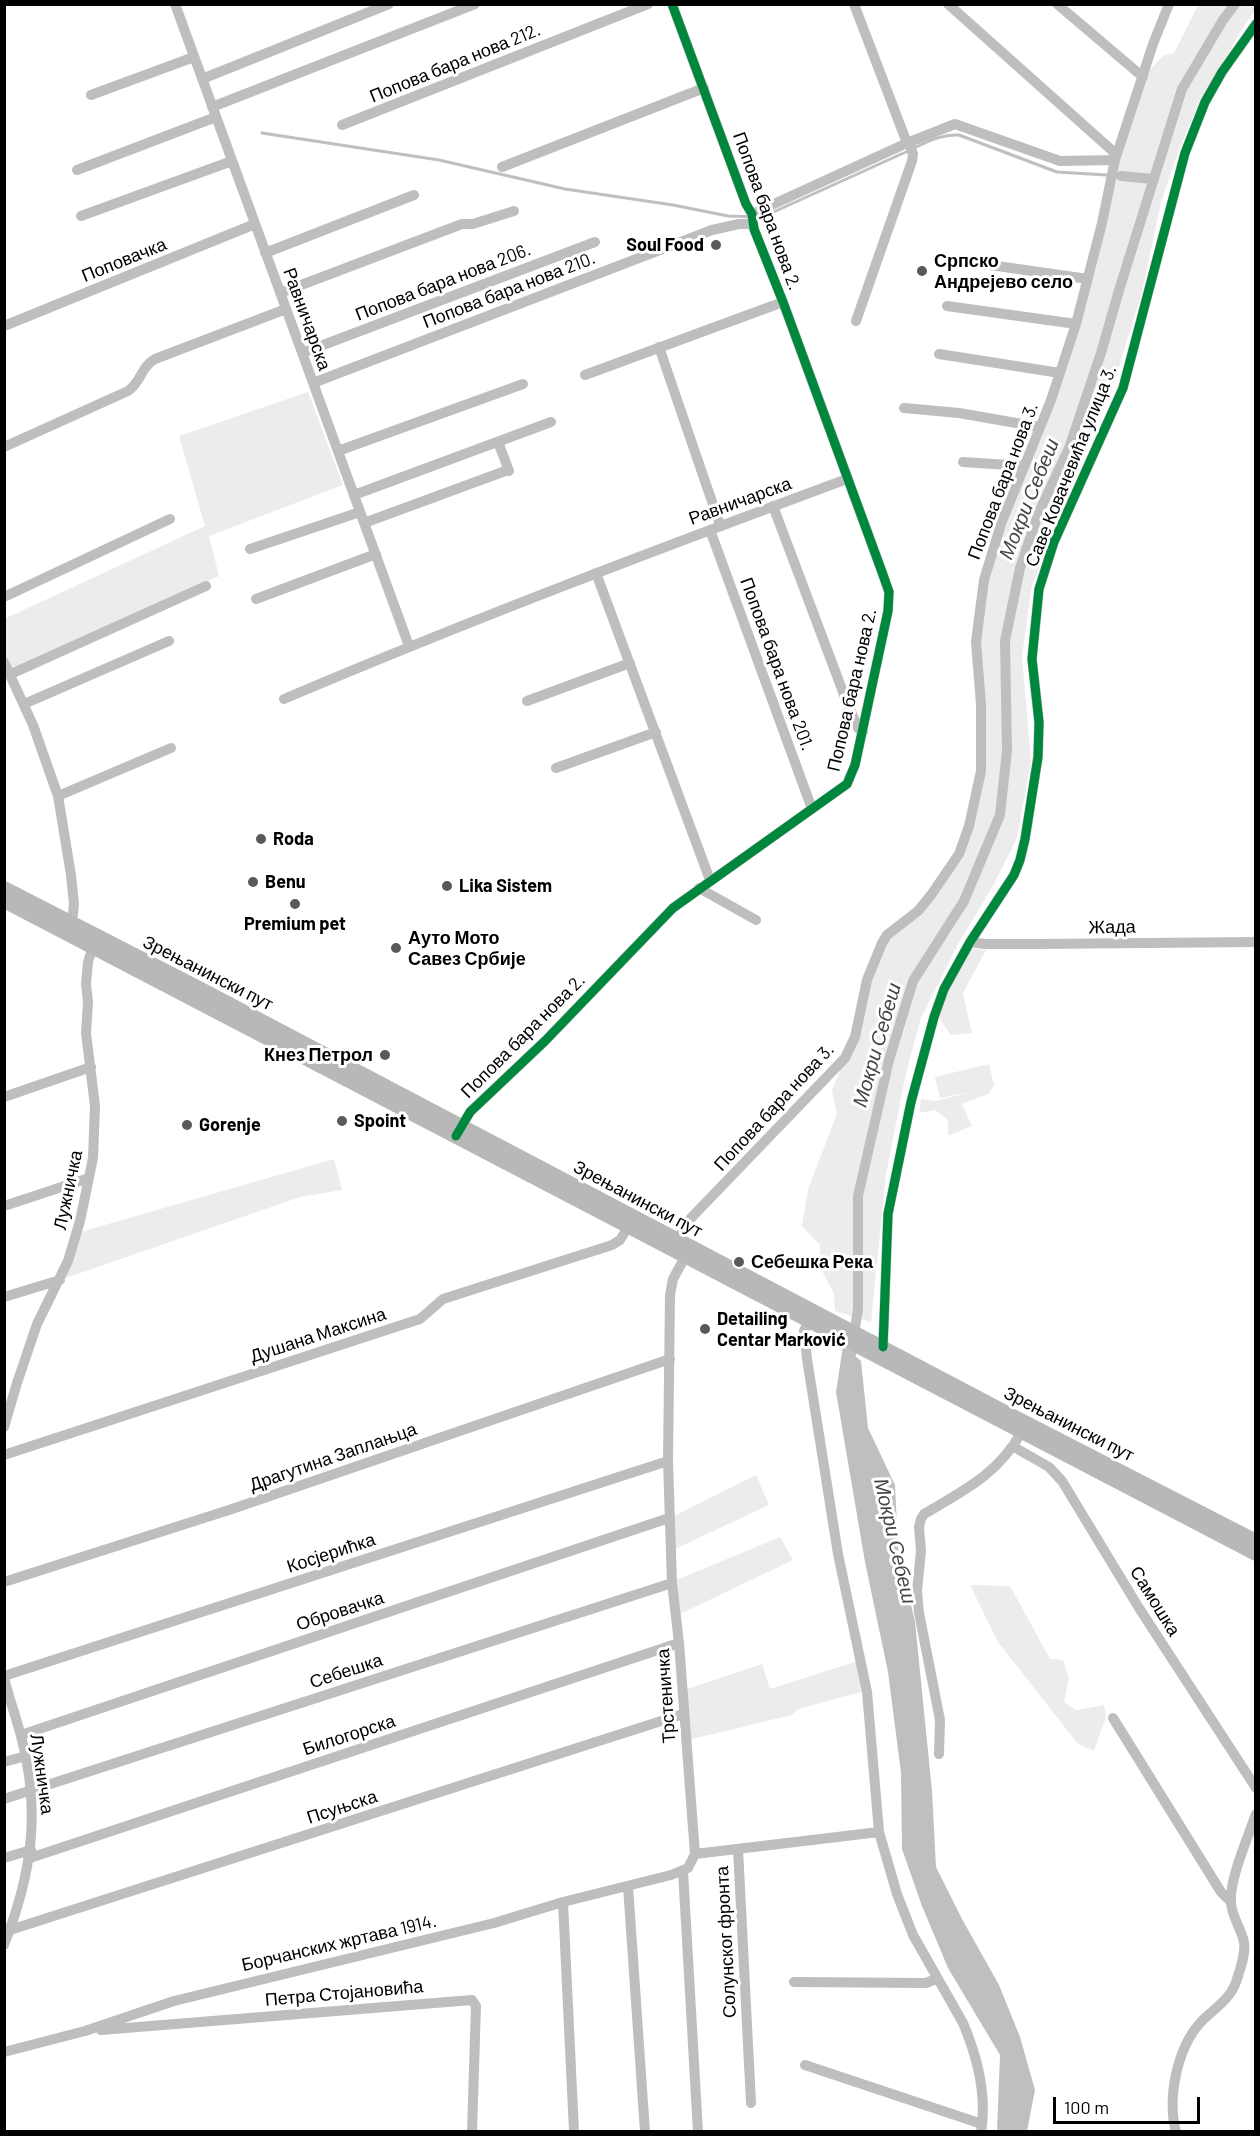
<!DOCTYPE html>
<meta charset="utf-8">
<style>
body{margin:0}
#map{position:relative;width:1260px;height:2136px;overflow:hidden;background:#fff;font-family:Barlow,sans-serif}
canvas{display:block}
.frame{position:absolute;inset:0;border:6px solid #000;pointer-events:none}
.scale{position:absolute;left:1053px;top:2097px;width:147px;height:27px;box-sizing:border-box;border:3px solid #000;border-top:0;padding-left:8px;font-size:18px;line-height:21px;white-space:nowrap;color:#000;-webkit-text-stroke:4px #fff;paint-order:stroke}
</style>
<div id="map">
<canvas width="1260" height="2136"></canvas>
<div class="frame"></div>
<div class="scale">100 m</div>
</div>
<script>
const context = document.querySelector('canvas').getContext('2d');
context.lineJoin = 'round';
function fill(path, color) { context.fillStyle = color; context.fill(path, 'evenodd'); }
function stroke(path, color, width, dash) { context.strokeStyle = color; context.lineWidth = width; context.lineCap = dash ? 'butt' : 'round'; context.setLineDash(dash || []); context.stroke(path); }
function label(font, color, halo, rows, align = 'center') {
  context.font = font + ' Barlow,sans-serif'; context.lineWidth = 6; context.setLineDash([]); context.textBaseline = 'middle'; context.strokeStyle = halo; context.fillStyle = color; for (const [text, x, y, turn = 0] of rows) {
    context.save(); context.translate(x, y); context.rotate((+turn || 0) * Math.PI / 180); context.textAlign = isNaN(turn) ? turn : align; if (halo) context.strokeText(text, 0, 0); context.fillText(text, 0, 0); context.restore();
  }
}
const green = new Path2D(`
 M1198,5H1255V10L1246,23L1200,100L1179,150L1161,202L1142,292L1113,386L1032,585L1022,656L1031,762L1017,838L993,886L958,944L921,1018L906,1073L886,1174L871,1322L835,1311L834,1294L821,1269L820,1245L802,1226L808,1189L837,1114L832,1090L845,1058L882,943L907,921L959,855L976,799L979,605L1023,466L1088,279L1143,77L1163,56L1174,53Z
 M308,392L343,485L209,536L219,576L12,670L5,655L4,619L205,526L179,436Z
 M969,948L986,950L963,993L972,1033L951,1035L939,1018L944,997Z
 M989,1064L994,1085L988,1094L962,1104L972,1126L948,1136V1120L935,1110L919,1113L921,1099L936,1101L974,1091L940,1098L935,1077Z
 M334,1159L342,1190L300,1197L60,1280L77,1233Z
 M756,1475L769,1505L673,1550L672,1517Z
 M780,1537L793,1560L678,1615L674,1581Z
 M970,1585L1010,1586L1050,1659L1063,1660L1069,1678L1064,1702L1076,1710L1104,1705L1106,1717L1094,1751L1078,1744L998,1642Z
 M864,1659L869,1690L798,1709L792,1715L688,1740L684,1690L762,1664L770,1689Z`);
const water = new Path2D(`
 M843,1346L861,1361L868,1428L895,1485L898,1548L915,1622L932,1791L936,1867L962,1919L999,1985L1020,2037L1035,2090L1027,2131H997L1000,2055L948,1968L922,1906L902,1849L901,1773L888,1672L865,1562L836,1392Z`);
const stream = new Path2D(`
 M262,133L439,160L565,189L673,205L728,216L759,217L767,215L908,151
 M914,148C929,141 942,134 959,135L1057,172L1107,175`);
const canal = new Path2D(`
 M1121,176L1153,179
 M849,1366L858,1309V1196L889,1060L913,981L964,901L1000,815L1007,751L1005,641L1020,568L1039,512L1069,448L1101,353L1120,287L1182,89L1223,20L1235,4`);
const street = new Path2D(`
 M175,4L409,646
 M854,4L907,143
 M948,4L1116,154
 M1057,4L1143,77
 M202,79L389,4
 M91,95L194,57
 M212,107L475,4
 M342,125L648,4
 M502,167L704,88
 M77,170L216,117
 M752,214L907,143L955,124L1060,161L1115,160
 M81,216L232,161
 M265,253L414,195
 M962,261L1088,279
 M280,293L462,224H473L514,211
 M947,306L1076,324
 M856,321L912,161L913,154L909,143
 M4,326L255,224
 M659,347L720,525
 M302,353L595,242
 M939,354L1060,373
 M585,375L783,302
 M313,383L712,230L739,224H753
 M904,408L959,413L1039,427
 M498,442L509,471
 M4,447L128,391C142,381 140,368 155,359L286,309
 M338,451L523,384
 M963,462L1023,466
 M354,495L551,422
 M773,506L846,700L858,728L863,732
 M364,523L508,470
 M710,530L812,809
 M250,549L360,512
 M596,573L710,880
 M4,597L170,519
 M256,599L376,554
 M4,662L33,725L58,796L71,875L74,904L72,923
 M11,674L206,586
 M284,699C470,620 658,549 847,479
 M527,701L630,663
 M24,704L169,641
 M556,768L656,732
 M58,796L171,748
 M699,888L756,920
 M970,942L985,944H1038L1256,942
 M4,1097L91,1067
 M458,1133L470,1112L545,1041L673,908L847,784L855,765L888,611L889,592L882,572L783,302L754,229L752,214L746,204L672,4
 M4,1206L89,1178
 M677,1240L691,1218L845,1058L855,1037L867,980L882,943L887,935L918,911L931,895L959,854L969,826L981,771V704L976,642L984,580L1001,524L1051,400L1076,324L1102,223L1115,160L1153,44L1169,4
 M4,1297L60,1280
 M812,1315L804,1331L807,1359L838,1554L867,1692L879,1832L897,1894L913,1935L963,2023C977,2056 987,2096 981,2132
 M883,1347L888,1214L911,1102L934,1017L944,989L970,942L1014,875L1020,860L1025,839L1038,757L1039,722L1032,659L1039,589L1054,542L1123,388L1185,153L1205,102L1222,72L1256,24
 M4,1427L17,1383L37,1324L68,1261L80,1221L93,1158L95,1106L86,1033L88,1002L86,984L88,962L93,947
 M1014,1447L1049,1467L1062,1481L1139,1608L1256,1788
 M4,1455L420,1319L443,1299L612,1245L620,1240L628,1227
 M4,1582L232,1509L670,1359
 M4,1676L668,1461
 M4,1678C9,1698 16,1717 21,1736C41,1810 32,1874 4,1945
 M1113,1718L1221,1892L1231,1902
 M21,1735L669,1518
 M939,1754L940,1720L919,1613L917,1591L921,1551L919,1527L921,1519L924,1514C963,1491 998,1474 1021,1433
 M4,1762L26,1756
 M4,1799L672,1583
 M738,1849L751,2103
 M695,1854L879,1832
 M4,1858L31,1850
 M30,1858L679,1643
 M683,1871L698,2132
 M628,1886L645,2132
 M563,1902L574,2132
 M10,1930L683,1714
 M794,1982L926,1983L936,1979
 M101,2030L472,2000L476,2006L472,2132
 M4,2052L85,2031L174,2001L494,1923L563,1902L671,1875L688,1868L695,1854L679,1643L672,1583L668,1461L670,1295L673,1279L685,1257
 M805,2065L982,2124
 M1176,2132C1167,2098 1177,2049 1200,2023C1212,2010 1230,2000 1236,1982C1240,1970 1246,1954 1244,1942C1241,1928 1232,1917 1231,1903C1229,1880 1248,1837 1256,1814`);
const secondary = new Path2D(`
 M4,888L201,989L1009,1414L1256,1541
 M4,901L1256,1554`);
const cycleway = new Path2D(`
 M456,1136L470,1112L545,1041L673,908L847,784L855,765L888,611L889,592L882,572L783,302L754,229L752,214L746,204L672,4
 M883,1347L888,1214L911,1102L934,1017L944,989L970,942L1014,875L1020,860L1025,839L1038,757L1039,722L1032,659L1039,589L1054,542L1123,388L1185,153L1205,102L1222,72L1256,24`);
const markers = [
 [716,245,6,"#595959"],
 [922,271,6,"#595959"],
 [261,839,6,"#595959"],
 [253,882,6,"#595959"],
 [447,886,6,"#595959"],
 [295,904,6,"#595959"],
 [396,948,6,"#595959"],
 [385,1055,6,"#595959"],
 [342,1121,6,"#595959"],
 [187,1125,6,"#595959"],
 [739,1262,6,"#595959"],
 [705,1329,6,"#595959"]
];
const streetNames = [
 ["Попова бара нова 212.",455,63,-22],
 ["Попова бара нова 2.",767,211,70],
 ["Поповачка",124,260,-22],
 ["Попова бара нова 206.",443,282,-21],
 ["Попова бара нова 210.",509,290,-21],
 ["Равничарска",307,319,70],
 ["Саве Ковачевића улица 3.",1071,466,-68],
 ["Попова бара нова 3.",1003,481,-69],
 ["Равничарска",740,501,-20],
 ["Попова бара нова 201.",777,664,70],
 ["Попова бара нова 2.",852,690,-77],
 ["Жада",1112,927,-1],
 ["Зрењанински пут",208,973,27],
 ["Попова бара нова 2.",523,1036,-45],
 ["Попова бара нова 3.",774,1107,-47],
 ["Лужничка",68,1190,-78],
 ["Зрењанински пут",638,1199,28],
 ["Душана Максина",318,1335,-18],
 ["Зрењанински пут",1069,1424,27],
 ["Драгутина Заплањца",333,1457,-19],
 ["Косјерићка",331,1553,-18],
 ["Самошка",1155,1601,58],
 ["Обровачка",340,1611,-18],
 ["Себешка",346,1671,-18],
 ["Трстеничка",666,1696,-94],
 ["Билогорска",349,1735,-18],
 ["Лужничка",42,1774,82],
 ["Псуњска",342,1807,-18],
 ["Солунског фронта",726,1942,-93],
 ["Борчанских жртава 1914.",339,1943,-13],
 ["Петра Стојановића",344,1993,-5]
];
const poiNames = [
 ["Soul Food",704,245,"right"],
 ["Српско",934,261],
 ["Андрејево село",934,282],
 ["Roda",273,839],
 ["Benu",265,882],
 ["Lika Sistem",459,886],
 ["Premium pet",295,924,"center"],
 ["Ауто Мото",408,938],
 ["Савез Србије",408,959],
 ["Кнез Петрол",373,1055,"right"],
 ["Spoint",354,1121],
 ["Gorenje",199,1125],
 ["Себешка Река",751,1262],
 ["Detailing",717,1319],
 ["Centar Marković",717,1340]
];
const waterNames = [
 ["Мокри Себеш",1029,499,-68],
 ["Мокри Себеш",877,1045,-74],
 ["Мокри Себеш",895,1541,77]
];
fill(green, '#ececec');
fill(water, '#bfbfbf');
stroke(stream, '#bfbfbf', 3);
stroke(canal, '#bfbfbf', 10);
stroke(street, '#bebebe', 10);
stroke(secondary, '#b8b8b8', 14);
stroke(cycleway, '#00873e', 9);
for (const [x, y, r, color] of markers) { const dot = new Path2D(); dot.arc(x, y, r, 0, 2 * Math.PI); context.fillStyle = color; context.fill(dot); stroke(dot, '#fff', 2); }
label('18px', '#000', '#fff', streetNames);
label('bold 18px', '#000', '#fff', poiNames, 'left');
label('italic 20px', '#444', '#fff', waterNames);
</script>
